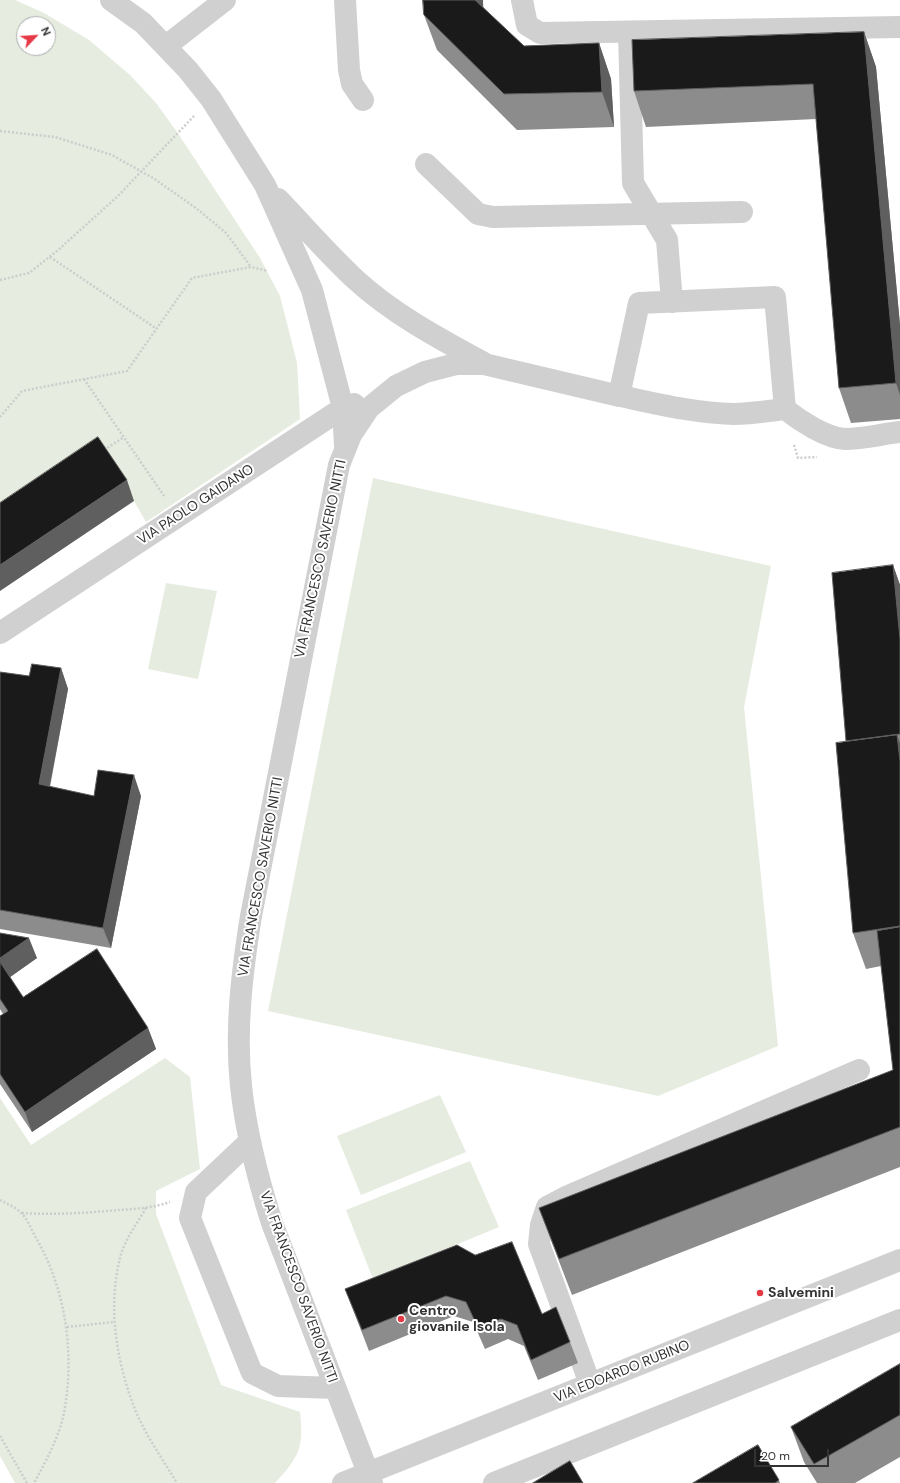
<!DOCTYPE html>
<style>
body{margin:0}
#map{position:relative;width:900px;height:1483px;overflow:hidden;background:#fff;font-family:"DM Sans",sans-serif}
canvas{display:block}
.north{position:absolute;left:16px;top:16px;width:40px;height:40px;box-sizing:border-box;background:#fff;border:1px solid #adadad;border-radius:50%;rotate:65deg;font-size:11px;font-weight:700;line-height:16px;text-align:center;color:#333}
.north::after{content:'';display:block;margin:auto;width:14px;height:18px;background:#e63946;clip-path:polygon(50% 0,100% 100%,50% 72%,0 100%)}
.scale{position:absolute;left:754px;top:1449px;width:75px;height:18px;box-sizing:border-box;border:2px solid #333;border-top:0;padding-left:5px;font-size:12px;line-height:14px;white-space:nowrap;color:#333;-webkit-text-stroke:3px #fff;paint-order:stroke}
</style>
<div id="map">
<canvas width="900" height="1483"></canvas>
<div class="north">N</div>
<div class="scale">20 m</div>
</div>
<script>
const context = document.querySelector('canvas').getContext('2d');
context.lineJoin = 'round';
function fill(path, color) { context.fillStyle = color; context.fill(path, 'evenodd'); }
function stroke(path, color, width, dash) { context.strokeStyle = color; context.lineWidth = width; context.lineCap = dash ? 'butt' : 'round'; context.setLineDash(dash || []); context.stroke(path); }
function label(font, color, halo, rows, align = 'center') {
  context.font = font + ' "DM Sans",sans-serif'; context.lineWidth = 4; context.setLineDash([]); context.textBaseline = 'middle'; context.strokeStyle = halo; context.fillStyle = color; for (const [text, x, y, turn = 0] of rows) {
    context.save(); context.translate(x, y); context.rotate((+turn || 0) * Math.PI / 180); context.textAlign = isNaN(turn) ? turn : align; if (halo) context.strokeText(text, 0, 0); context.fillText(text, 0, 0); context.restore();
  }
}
const green = new Path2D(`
 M0,0H15L44,13L89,40L130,75L156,103L177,132L260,258L280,296L297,363L300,419L146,522L134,501L0,528ZM24,24H48V48H24Z
 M373,478L771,566L744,707L778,1046L658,1096L268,1011Z
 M166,583L217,591L198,679L148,669Z
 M165,1058L190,1077L200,1169L156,1191V1214L221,1385L300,1412C304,1448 299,1457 275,1483H15L0,1456V1098L31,1145Z
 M440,1095L466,1152L361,1195L337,1136Z
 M470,1161L499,1227L373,1279L346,1210Z`);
const path = new Path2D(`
 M0,131L55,137L112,155L153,178L196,208L226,233L251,267
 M50,257L157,329
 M0,280L29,273L57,251L118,196L194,116
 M84,379L164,496
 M0,417L22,391L127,371L192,278L251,267L268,271
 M794,445L798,458L817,457
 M104,450L124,437
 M0,1200C7,1204 16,1207 21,1213C27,1218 31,1229 35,1236C66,1289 75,1353 64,1413C59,1437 46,1461 34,1483
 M146,1208C138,1222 126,1238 121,1254C107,1306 116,1362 136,1412C147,1437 163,1460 177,1483
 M22,1213C54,1215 86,1213 118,1210C135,1209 153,1208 170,1202
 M67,1327L114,1322
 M0,1436L27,1483`);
const minor = new Path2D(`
 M111,0L143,23L188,70L211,99L265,185L312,290L343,408L345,447
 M345,0L349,70L352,84L363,100
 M522,0L527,25L540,33L900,27
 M629,33L633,183L667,240L672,302
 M166,46L225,0
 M426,164L478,214L493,217L742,212
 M278,199C304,226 329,255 356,280C393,314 440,339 484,363
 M785,409C800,421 826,438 845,439C863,439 882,434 900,432
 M0,633L343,408L354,404
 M250,1141L196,1192L190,1218L252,1373L278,1386L335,1388
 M590,1384L539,1244L541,1225L547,1207L568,1196L859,1070
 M343,1483L900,1260
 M372,1483L272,1223C258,1179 246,1133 241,1086C235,1029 242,972 251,916L339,465L351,435L369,408L396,386L425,372L456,364H484L611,394C650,402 692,413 733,414C750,414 768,411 785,409L775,297L639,303L619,396
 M494,1483L900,1320`);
const wall = new Path2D(`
 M483,0V7L524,46L599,43L611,79L614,127L517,130L437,50L424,15Z
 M864,32L876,67L900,325V419L851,423L839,388L816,119L646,127L634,91Z
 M893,565L900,585V1167L572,1295L552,1243L539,1208L893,1070L881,966L866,969L853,933L846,741Z
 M61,668L68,689L50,787L94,796H141L111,948L0,929V672L29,676Z
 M0,933L37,958L10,977L23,997L148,1028L156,1049L32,1132L0,1084V1016L3,1014L0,1009Z
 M457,1245L542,1314L570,1342L578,1363L538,1380L524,1346L508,1339L485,1349L473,1322L454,1316L369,1351L345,1289Z
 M900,1364V1457L855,1483H817L804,1462L791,1427Z
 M779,1480L780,1483H693Z`);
const shadedWall = new Path2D(`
 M473,0H483L484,32Z
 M864,32L876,67L900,325V395L896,383Z
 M599,43L611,79L614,127L602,92Z
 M127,480L134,501L0,591V565Z
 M893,565L900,585V639Z
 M61,668L68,689L46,805L39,784Z
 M897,735L900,743V761Z
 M134,775L141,796L111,948L103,928Z
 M29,938L37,958L6,980L0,963V958Z
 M148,1028L156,1049L32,1132L25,1112Z`);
const building = new Path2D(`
 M423,0H475L524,46L599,43L602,92L504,94L424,15Z
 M864,32L896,383L839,388L813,84L634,91L632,40Z
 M98,437L127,480L0,565V503Z
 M893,565L900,639V734L846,741L832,573Z
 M32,664L61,668L39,784L94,796L98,770L134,775L103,928L0,910V672L29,676Z
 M897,735L900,761V926L853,933L836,743Z
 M900,927V1127L559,1259L539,1208L893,1070L877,931Z
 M0,933L29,938L0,958Z
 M97,949L148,1028L25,1112L0,1074V1016L8,1011L0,999V962L23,997Z
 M512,1242L542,1314L556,1307L570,1342L531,1360L517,1325L501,1319L478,1328L466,1302L446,1296L362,1330L345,1289L457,1245L475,1255Z
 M900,1364V1415L814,1464L791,1427Z
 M758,1445L779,1480L775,1483H693Z
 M570,1461L583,1483H533Z`);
const markers = [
 [760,1293,4,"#e63946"],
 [401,1319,4,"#e63946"]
];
const streetNames = [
 ["VIA PAOLO GAIDANO",196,505,-33],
 ["VIA FRANCESCO SAVERIO NITTI",321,559,-78],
 ["VIA FRANCESCO SAVERIO NITTI",261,877,-80],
 ["VIA FRANCESCO SAVERIO NITTI",298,1287,70],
 ["VIA EDOARDO RUBINO",622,1372,-22]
];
const poiNames = [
 ["Salvemini",768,1293],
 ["Centro",409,1311],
 ["giovanile Isola",409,1327]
];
fill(green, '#e6ecdf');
stroke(path, '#cdcdcd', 2.5, [2, 2]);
stroke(minor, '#d0d0d0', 22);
fill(wall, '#8c8c8c');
fill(shadedWall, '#5f5f5f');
fill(building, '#1a1a1a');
stroke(building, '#5f5f5f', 1);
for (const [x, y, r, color] of markers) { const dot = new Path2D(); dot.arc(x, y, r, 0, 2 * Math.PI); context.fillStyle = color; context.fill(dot); stroke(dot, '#fff', 1.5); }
label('14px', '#333', '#fff', streetNames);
label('bold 14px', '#333', '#fff', poiNames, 'left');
</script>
